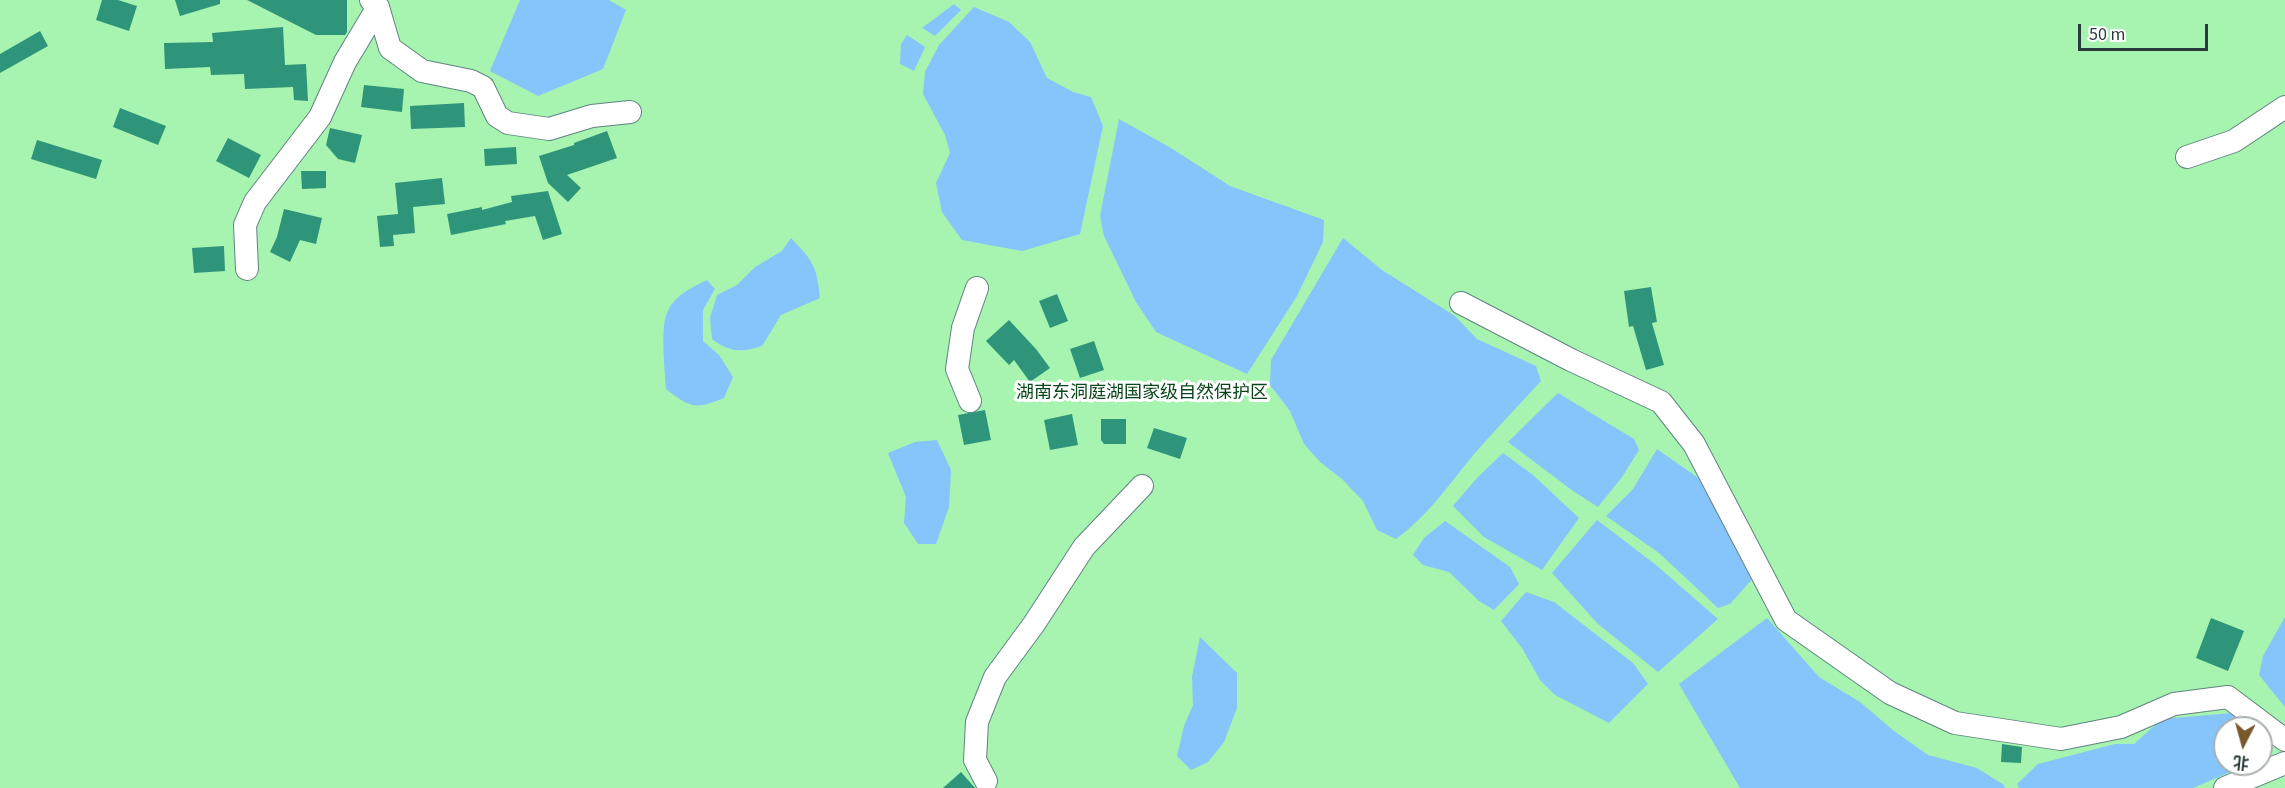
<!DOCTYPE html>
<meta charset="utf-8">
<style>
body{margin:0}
#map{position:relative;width:2285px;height:788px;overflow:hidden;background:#d7fdfd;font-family:"Source Sans 3","Noto Sans SC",sans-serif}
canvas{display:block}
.north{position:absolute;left:2213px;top:716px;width:60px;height:60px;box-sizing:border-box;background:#fff;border:2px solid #aab0b0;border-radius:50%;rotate:186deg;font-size:16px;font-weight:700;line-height:24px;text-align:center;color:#2b3a3a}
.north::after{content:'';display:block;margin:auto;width:21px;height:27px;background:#78592e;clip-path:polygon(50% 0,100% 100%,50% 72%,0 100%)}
.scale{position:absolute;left:2078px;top:24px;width:130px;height:27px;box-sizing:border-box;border:3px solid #2b3a3a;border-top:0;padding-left:8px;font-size:18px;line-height:21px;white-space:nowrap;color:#2b3a3a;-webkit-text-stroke:4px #fff;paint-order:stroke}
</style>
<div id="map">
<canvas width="2285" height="788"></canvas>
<div class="north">北</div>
<div class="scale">50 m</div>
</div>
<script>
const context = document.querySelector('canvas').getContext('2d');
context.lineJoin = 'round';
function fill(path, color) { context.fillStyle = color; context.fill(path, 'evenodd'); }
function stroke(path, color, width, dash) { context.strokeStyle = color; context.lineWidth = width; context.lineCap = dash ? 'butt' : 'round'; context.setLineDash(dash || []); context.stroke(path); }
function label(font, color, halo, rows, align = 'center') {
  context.font = font + ' "Source Sans 3","Noto Sans SC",sans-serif'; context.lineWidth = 6; context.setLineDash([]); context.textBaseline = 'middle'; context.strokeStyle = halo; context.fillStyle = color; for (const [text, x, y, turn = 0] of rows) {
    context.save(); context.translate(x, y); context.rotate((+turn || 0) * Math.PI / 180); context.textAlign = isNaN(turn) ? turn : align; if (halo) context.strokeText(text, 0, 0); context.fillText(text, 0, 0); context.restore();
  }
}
const green = new Path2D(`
 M0,0H2285V788H0ZM2225,728H2261V764H2225Z`);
const water = new Path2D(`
 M520,0H609L626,10L603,69L538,96L490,71Z
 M954,4L961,10L935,36L922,28Z
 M974,7L1009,22L1030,42L1047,78L1073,92L1091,97L1103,126L1080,234L1022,251L962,240L942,212L936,183L950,153L945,135L923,94L925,72L939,45Z
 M907,35L925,47L914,71L900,64L901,44Z
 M1119,119L1171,148L1230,186L1324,220L1323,242L1297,296L1247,374L1156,332L1136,302L1104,236L1100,216Z
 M791,238C812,260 817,265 820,298L781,315L762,346C742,353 729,352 712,339L710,318L717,295L737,285L755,267L782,251Z
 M1343,238L1382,270L1455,316L1477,339L1536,366L1541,381C1519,405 1496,429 1475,453C1450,483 1428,516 1396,539L1377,530L1363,501L1342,479L1320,462L1304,444L1290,411L1270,385L1271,360Z
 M707,280L715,289L703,310V341L719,355L733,377L724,398C695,410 691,408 666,389C665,370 660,329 667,313C673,296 693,287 707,280Z
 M1558,393L1634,439L1639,450L1622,477L1598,507L1573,491L1508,442Z
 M937,440L951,470L949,507L936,544H918L904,523L906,497L888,453L915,442Z
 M1657,449L1697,477L1720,501L1754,577L1730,604L1718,608L1659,553L1606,516L1633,489Z
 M1503,453L1533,475L1579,518L1542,570L1484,537L1453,506L1477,478Z
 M1597,520L1656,565L1718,619L1658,672L1598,624L1552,573Z
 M1445,521L1510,567L1519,584L1494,610L1479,601L1449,572L1423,565L1413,555L1424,538Z
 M1526,592L1554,602L1633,663L1648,684L1609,723L1555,695L1540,680L1522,648L1501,621Z
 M2285,617V707L2259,675L2263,656Z
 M1767,618L1819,677L1860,702L1894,731L1928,755L1977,768L2004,785L2005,788H1740L1679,684Z
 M1200,637L1237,673V708L1224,742L1208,762L1191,770L1177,756L1184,726L1193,705L1192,677Z
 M2232,713L2255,728H2225V764H2249L2193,788H2019L2017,784L2038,764L2115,744H2134L2162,719Z`);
const building = new Path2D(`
 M102,0H118L137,6L129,31L96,20Z
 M175,0H220V4L180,16Z
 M247,0H347V32L345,35H316Z
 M283,27L285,65L306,64L308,101L294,100L293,87L245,89L244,74L211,75L210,67L165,69L164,43L213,42L212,33Z
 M40,31L48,46L0,73V54Z
 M364,85L404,89L402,112L361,107Z
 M464,103L465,127L411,129L410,106Z
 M120,108L166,126L158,145L113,127Z
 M330,128L362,135L355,163L338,159L326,145Z
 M607,131L617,158L567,175L581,188L568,202L548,183L539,156L574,145V143Z
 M228,138L261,155L249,178L216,161Z
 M37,140L102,160L96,179L31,159Z
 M516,147L517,164L485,166L484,149Z
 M301,171H326V188L302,189Z
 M442,178L445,204L413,207L415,233L393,235L394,246L380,247L377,216L398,214L395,183Z
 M548,191L562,234L543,240L535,216L505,221L506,224L451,235L447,214L482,207V210L512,202L511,196Z
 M284,209L322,218L316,244L300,240L290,262L270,252L277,237Z
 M224,246L225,271L194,273L192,248Z
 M1651,287L1657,322L1652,323L1664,365L1646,370L1633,326L1629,327L1624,291Z
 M1057,294L1068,321L1050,328L1039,301Z
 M1009,320L1036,349L1050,368L1030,382L1014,360L1009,365L986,341Z
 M1094,341L1104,370L1080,378L1070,349Z
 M985,410L991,440L964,445L958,415Z
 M1072,414L1078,445L1050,450L1044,420Z
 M1101,419H1126V444H1104L1101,440Z
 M1154,428L1187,438L1180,459L1147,448Z
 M2211,618L2244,631L2228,671L2196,658Z
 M2002,744L2022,747L2021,763L2001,762Z
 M961,772L975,788H943Z`);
const minor = new Path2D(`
 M371,0L378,7L390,48L422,71L471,81L483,87L497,116L508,123L549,129L592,116L630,112
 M2187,157L2234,141L2285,107
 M247,269L245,225L255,202L320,117L345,62L378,7
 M1461,303L1571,360L1661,402L1694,444L1786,620L1890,693L1955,723L2061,739L2121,727L2174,704L2228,697L2285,740
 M970,401L957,369L963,328L977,288
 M986,781L975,760L977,722L995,677L1034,624L1084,547L1142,486
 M2225,788L2285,763`);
const parkNames = [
 ["湖南东洞庭湖国家级自然保护区",1142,394]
];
fill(green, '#a6f4af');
fill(water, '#85c5fb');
fill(building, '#2f957a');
stroke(minor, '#618383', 24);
stroke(minor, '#fff', 22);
label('18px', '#084519', '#fff', parkNames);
</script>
